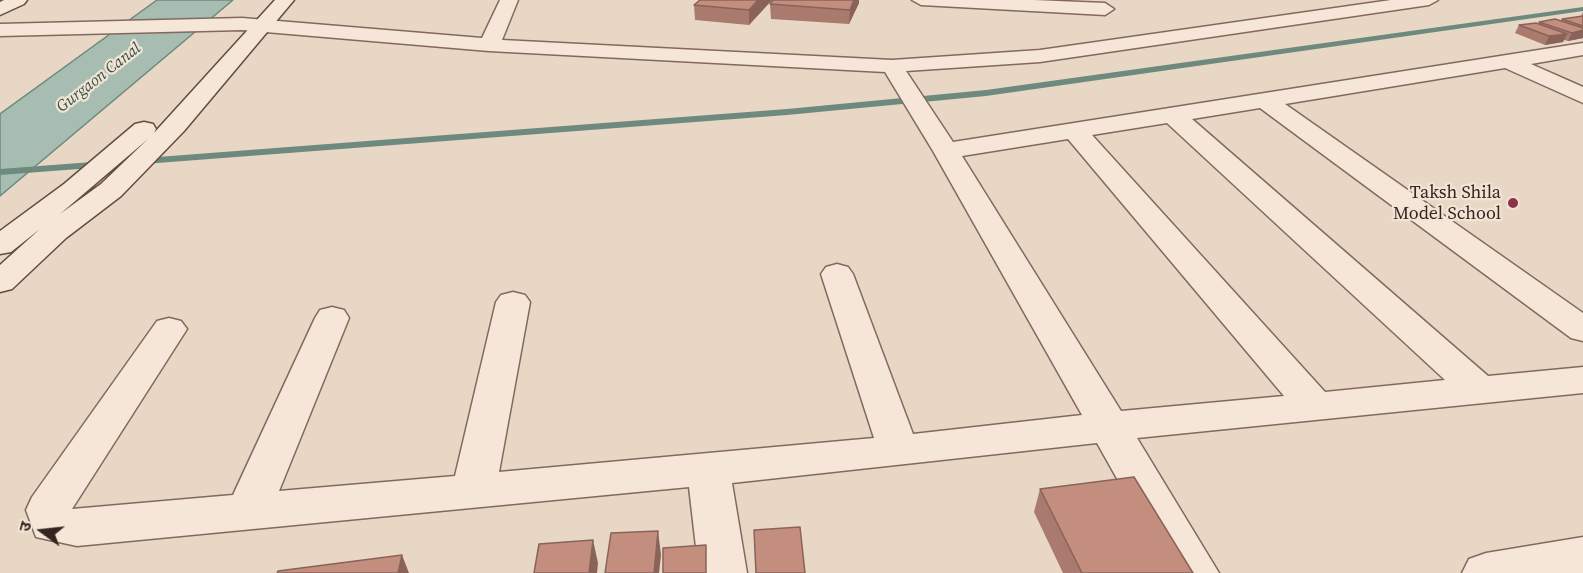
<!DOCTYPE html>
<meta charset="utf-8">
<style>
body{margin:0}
#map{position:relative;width:1583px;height:573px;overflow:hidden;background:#e9d7c5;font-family:"Source Serif 4","Noto Sans Devanagari",serif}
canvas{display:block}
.north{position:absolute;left:12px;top:501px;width:60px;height:60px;-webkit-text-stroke:4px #f2e3d4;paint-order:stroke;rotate:285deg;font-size:16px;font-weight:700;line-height:24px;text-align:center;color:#342520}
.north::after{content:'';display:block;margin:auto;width:21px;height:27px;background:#342520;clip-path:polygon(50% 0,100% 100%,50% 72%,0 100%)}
</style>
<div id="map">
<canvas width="1583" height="573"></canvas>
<div class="north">उ</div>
</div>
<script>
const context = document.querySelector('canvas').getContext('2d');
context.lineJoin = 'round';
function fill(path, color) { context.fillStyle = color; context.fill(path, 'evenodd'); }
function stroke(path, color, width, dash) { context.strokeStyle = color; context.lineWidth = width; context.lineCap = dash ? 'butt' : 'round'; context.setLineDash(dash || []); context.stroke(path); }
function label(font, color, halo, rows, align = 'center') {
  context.font = font + ' "Source Serif 4",serif'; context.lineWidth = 4.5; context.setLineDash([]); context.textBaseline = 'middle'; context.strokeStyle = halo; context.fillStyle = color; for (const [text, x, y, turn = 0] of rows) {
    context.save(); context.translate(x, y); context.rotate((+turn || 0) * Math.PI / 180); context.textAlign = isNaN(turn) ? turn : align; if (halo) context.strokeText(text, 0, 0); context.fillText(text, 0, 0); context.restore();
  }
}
const water = new Path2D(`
 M157,0H233L0,196V114Z`);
const stream = new Path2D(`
 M1583,7V11L986,96L787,115L0,175V169L787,109L986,90Z`);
const street = new Path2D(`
 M500,0H518L502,40L892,60L1040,50L1391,0H1438L1429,5L1040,62L906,71L953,142L1583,43V55L1531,64L1583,87V103L1505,68L1285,104L1583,313V341L1571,338L1260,108L1192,119L1488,376L1583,367V393L1137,438L1219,573H1170L1097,443L732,483L747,573H699L689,487L77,546L36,537L26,510L32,497L157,321L169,318L181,321L187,329L72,509L233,495L315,318L320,310L332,307L344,310L349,318L279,491L455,476L496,302L501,295L513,292L525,295L530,302L499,472L874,438L821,274L826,267L837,264L848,267L853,274L913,434L1082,415L933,151L885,72L489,51L242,30L0,36V24L242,18L482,38ZM1167,123L1445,380L1325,392L1092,135ZM1068,139L1284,396L1121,411L962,156Z
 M912,0H1034L1105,3L1114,9L1105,15L921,5Z
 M1583,537V573H1462L1469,559L1486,553Z`);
const secondary = new Path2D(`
 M4,0H27L24,4L0,15V2Z
 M275,0H294L184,131L121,196L66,238L12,289L0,292V265L40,229L11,252L0,254V231L64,184L135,124L144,122L153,124L156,129L154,133ZM148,139L101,184L60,214Z`);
const wall = new Path2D(`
 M700,0H772L749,25L695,20L694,5Z
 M773,0H859V3L849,24L771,19L770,4Z
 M1583,12V38L1568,41L1564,40L1563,42L1545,45L1515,33L1519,25L1539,23V22L1561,21L1562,19L1583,16H1581Z
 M1040,489L1193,573H1063L1034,512Z`);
const shadedWall = new Path2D(`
 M758,0H772L749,25V10Z
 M854,0H859V3L849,24L850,10Z
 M1583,30V38L1568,41L1572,33Z
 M1567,34L1563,42L1545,45L1549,36Z
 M658,531L661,555L659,573H654Z
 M593,540L598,563L597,573H589Z
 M402,555L409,573H398Z`);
const building = new Path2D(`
 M700,0H758L749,10L694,5Z
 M773,0H854L850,10L770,4Z
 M1583,16V26L1562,19Z
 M1555,19L1583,28V30L1572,33L1539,22Z
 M1536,23L1567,34L1549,36L1519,25Z
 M1134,477L1193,573H1082L1040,489Z
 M800,527L805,573H756L754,530Z
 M658,531L654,573H605L611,533Z
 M593,540L589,573H534L539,544Z
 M706,545V573H663V548Z
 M402,555L398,573H277L278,571Z`);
const markers = [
 [1513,203,6,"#8b3446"]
];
const farWaternames = [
 ["Gurgaon Canal",99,78,-38]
];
const poiNames = [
 ["Taksh Shila",1501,193],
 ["Model School",1501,214]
];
fill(water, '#a7bdb2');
stroke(water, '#6e8a7e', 1.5);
fill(stream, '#6e8a7e');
stroke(street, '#83695d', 3);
stroke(secondary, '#644b40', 3);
fill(street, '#f5e6d8');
fill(secondary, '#f5e6d8');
fill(wall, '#a97a6d');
fill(shadedWall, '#896359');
fill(building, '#c48e7f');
stroke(building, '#896359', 1.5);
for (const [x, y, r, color] of markers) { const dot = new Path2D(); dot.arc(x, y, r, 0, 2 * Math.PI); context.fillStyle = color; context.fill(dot); stroke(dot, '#f2e3d4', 2); }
label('italic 16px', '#305249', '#f2e3d4', farWaternames);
label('18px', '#342520', '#f2e3d4', poiNames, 'right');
</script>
